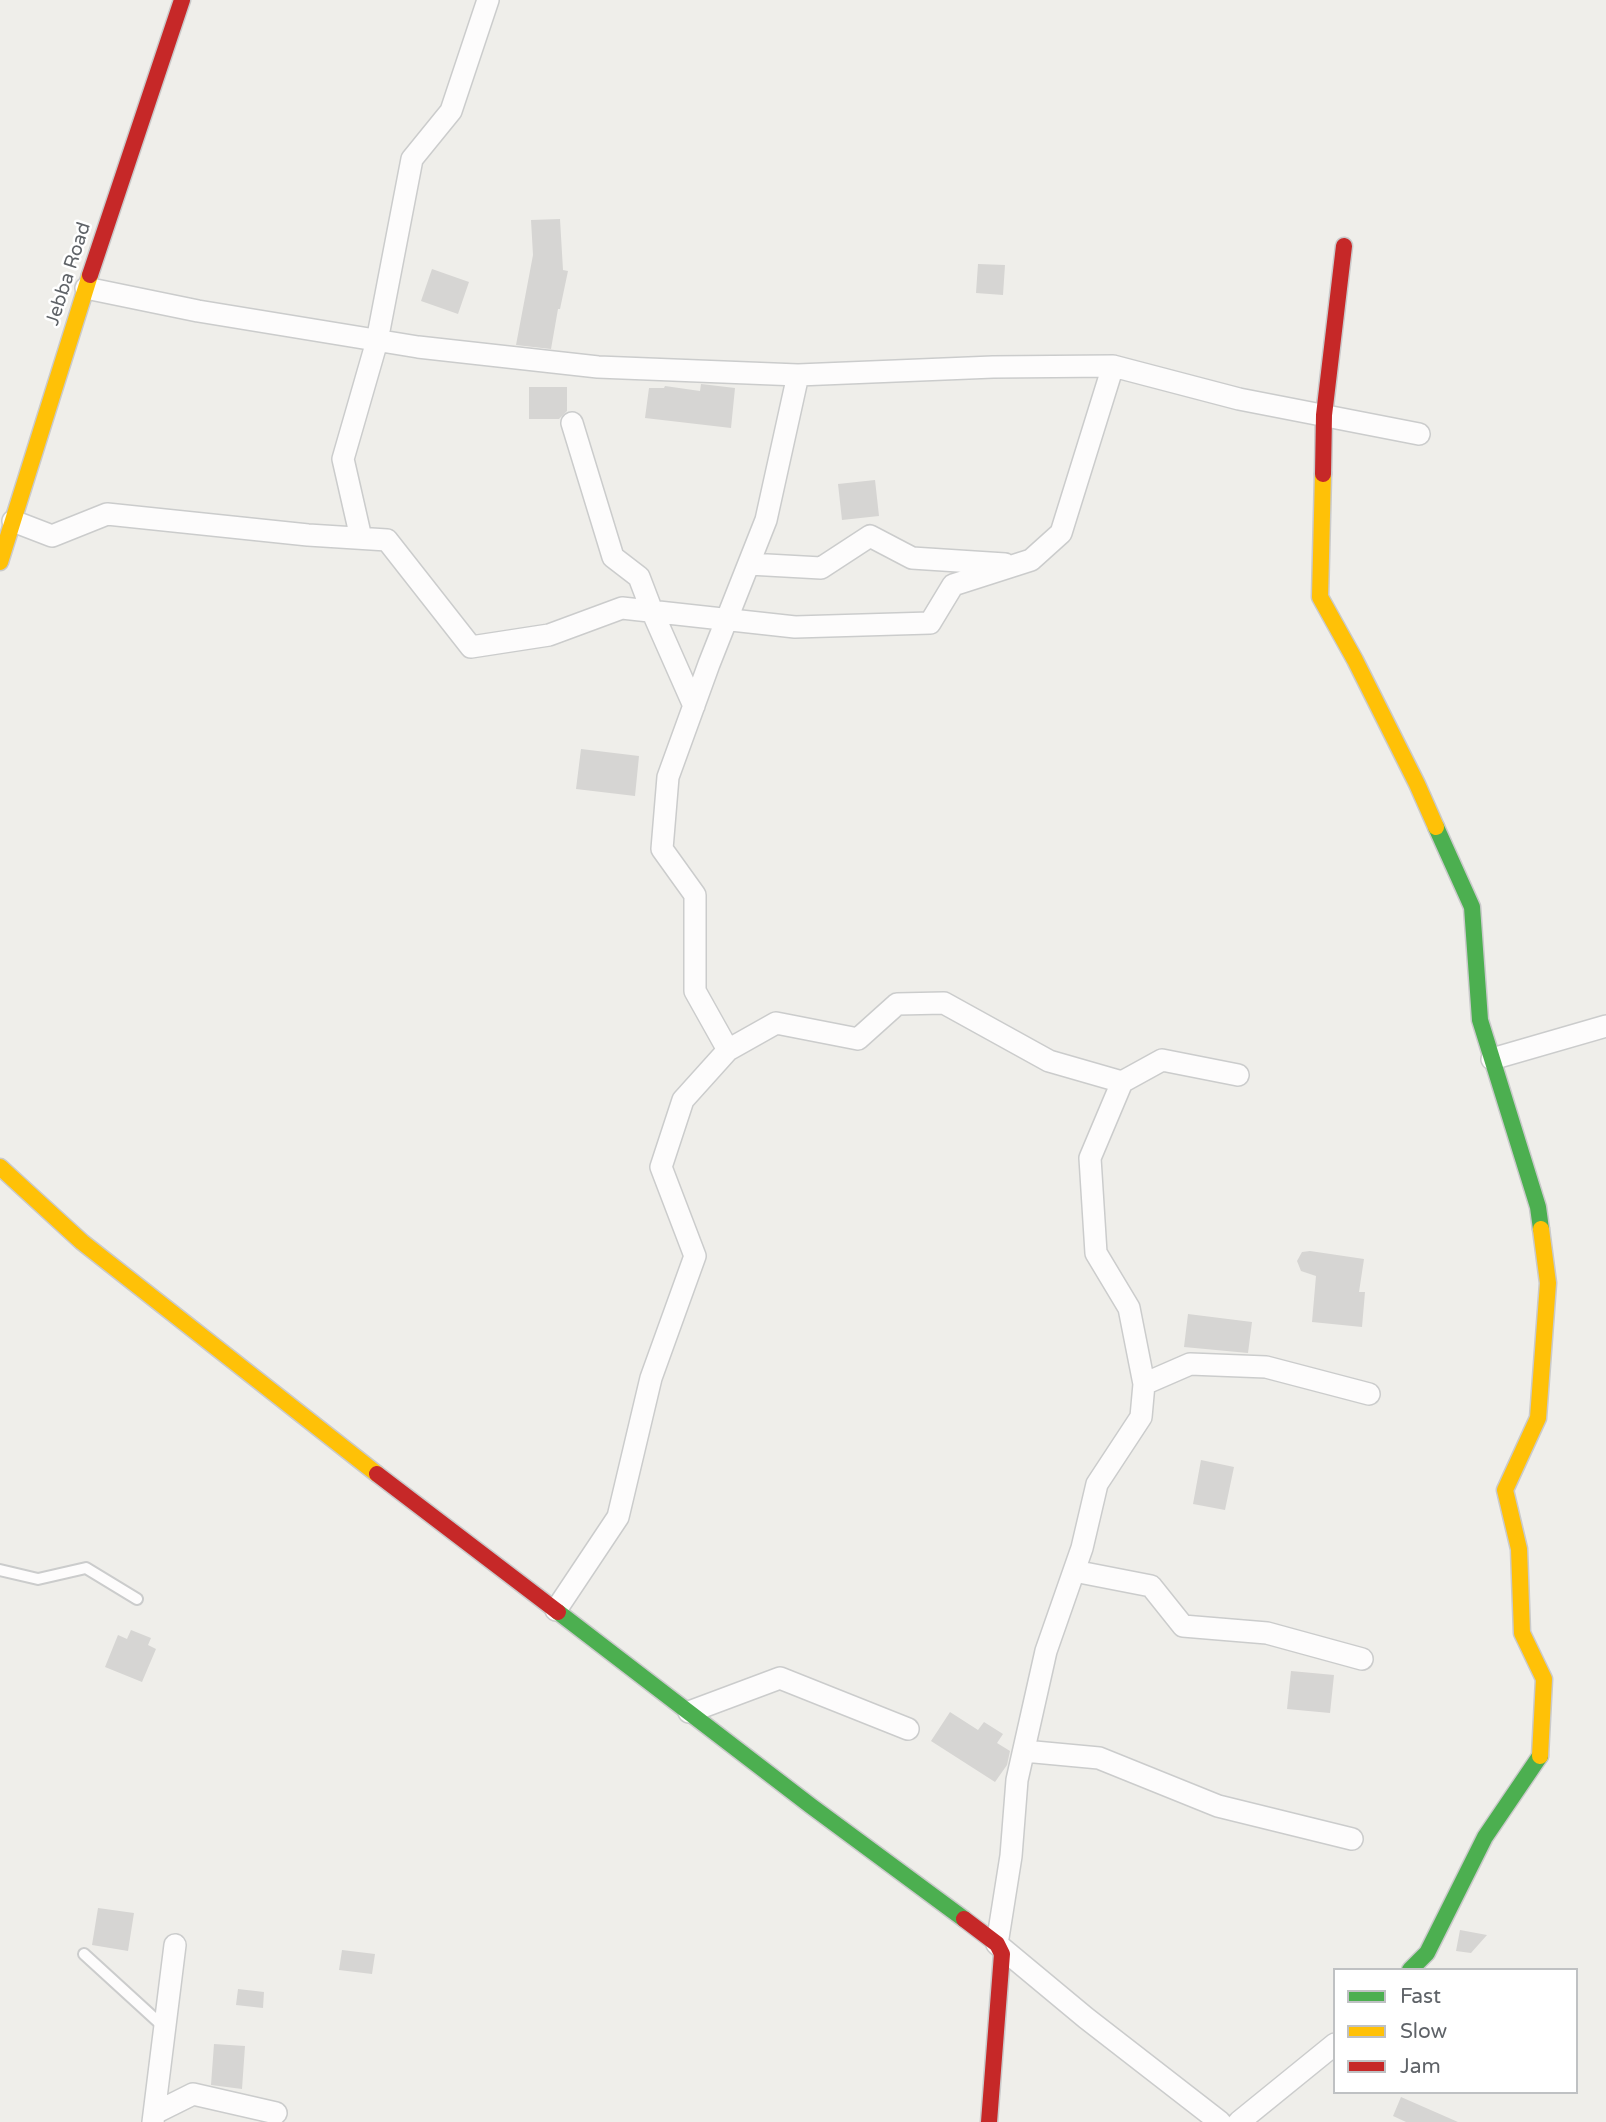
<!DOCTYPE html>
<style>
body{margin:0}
#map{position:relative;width:1606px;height:2122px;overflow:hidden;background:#efeeea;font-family:"Varela Round",sans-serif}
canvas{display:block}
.legend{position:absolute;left:1333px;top:1968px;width:245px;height:126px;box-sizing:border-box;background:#fff;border:2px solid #bfc1c3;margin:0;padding:9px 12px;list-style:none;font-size:21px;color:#5f6368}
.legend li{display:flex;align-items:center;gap:14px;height:35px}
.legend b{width:35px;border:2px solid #bfc1c3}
</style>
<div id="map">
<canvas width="1606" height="2122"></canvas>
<ul class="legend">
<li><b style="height:9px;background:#4caf50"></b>Fast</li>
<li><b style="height:9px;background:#ffc107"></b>Slow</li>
<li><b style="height:9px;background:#c62828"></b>Jam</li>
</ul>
</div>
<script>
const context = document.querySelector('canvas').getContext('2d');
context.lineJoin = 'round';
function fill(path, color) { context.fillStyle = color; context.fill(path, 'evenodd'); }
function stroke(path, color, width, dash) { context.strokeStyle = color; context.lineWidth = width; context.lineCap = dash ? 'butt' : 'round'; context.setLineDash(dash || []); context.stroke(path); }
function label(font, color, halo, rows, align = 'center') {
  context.font = font + ' "Varela Round",sans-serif'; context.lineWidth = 5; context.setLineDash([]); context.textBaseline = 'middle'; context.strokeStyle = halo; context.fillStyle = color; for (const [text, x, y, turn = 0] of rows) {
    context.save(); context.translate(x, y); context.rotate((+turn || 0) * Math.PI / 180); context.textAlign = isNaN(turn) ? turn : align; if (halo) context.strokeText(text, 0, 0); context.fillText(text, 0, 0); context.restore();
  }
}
const building = new Path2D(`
 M560,219L563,270L568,271L560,309H558L551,349L516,345L533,255L531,220Z
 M978,264L1005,265L1003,295L976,293Z
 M432,269L469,282L458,314L421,301Z
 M701,384L735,388L731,428L645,418L649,388H664L665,386L700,391Z
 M529,387H567V411L559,419H529Z
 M875,480L879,516L842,520L838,484Z
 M581,749L639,756L635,796L576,789Z
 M1310,1251L1364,1259L1359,1292H1365L1362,1327L1312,1322L1316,1276L1301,1271L1297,1261L1302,1252Z
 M1188,1314L1252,1322L1248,1353L1184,1347Z
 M1201,1460L1234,1467L1225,1510L1193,1504Z
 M131,1630L151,1638L148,1645L156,1649L142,1682L105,1667L118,1635L127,1639Z
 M1291,1671L1334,1675L1330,1713L1287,1709Z
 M950,1712L978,1730L984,1722L1003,1734L997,1743L1010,1751L1007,1765L995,1782L931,1741Z
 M98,1908L134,1913L128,1951L92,1945Z
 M1460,1930L1487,1935L1471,1953L1456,1951Z
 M342,1950L375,1954L372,1974L339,1970Z
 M238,1989L264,1992L263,2008L236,2005Z
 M214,2044L245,2046L242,2089L211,2085Z
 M1401,2097L1458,2122H1406L1393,2116Z`);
const lane = new Path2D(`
 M0,1570L38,1579L86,1568L137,1599
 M84,1954L165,2028`);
const street = new Path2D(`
 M86,288L198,311L418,347L598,367L798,375L993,367L1113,366L1239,399L1419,434
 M798,375L766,520L709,664L668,777L662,849L695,895V991L728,1050L776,1023L858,1039L897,1004L944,1003L1049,1061L1122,1082
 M572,423L613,557L639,577L652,611L694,706
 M13,521L52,536L107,514L308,535L387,540L471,647L549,635L622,608L795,627L930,623L953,585L1031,560L1061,533L1113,366
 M361,538L343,459L377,341L412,159L451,111L488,0
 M749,564L821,568L870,536L912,558L1005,564
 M1492,1059L1606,1026
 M1144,1384L1190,1364L1266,1367L1369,1394
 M1074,1571L1151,1586L1183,1626L1267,1633L1362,1659
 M556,1610L618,1517L651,1378L695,1256L661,1167L683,1100L728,1050
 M689,1712L780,1678L908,1729
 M1024,1751L1099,1758L1218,1806L1352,1839
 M155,2113L193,2094L276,2113
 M153,2122L175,1945
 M1220,2122L1086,2018L997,1944L1011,1856L1017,1780L1046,1651L1082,1548L1097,1484L1141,1417L1144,1384L1129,1308L1096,1253L1090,1158L1122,1082L1162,1060L1238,1075
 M1239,2122L1335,2044`);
const fast = new Path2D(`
 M1436,827L1472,907L1480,1020L1538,1207L1541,1229
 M558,1612L811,1806L964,1919
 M1410,1970L1427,1953L1485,1837L1540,1756`);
const slow = new Path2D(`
 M1323,474L1320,597L1355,660L1417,784L1436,827
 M0,562L90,275
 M0,1167L82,1242L377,1474
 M1540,1756L1544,1679L1522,1633L1519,1549L1505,1490L1538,1418L1548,1283L1541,1229`);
const jam = new Path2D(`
 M90,275L182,0
 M1323,474L1324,415L1344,246
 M377,1474L558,1612
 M964,1919L997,1944L1002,1954L989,2122`);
const streetNames = [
 ["Jebba Road",69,274,-72]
];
fill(building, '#d6d5d3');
stroke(lane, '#cbcccc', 14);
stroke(street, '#cbcccc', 24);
stroke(fast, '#cacacb', 19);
stroke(slow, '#cacacb', 19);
stroke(jam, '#cacacb', 19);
stroke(lane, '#fdfcfc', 10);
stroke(street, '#fdfcfc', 21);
stroke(fast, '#4caf50', 16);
stroke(slow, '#ffc107', 16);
stroke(jam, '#c62828', 16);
label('19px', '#5f6368', '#fff', streetNames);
</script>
